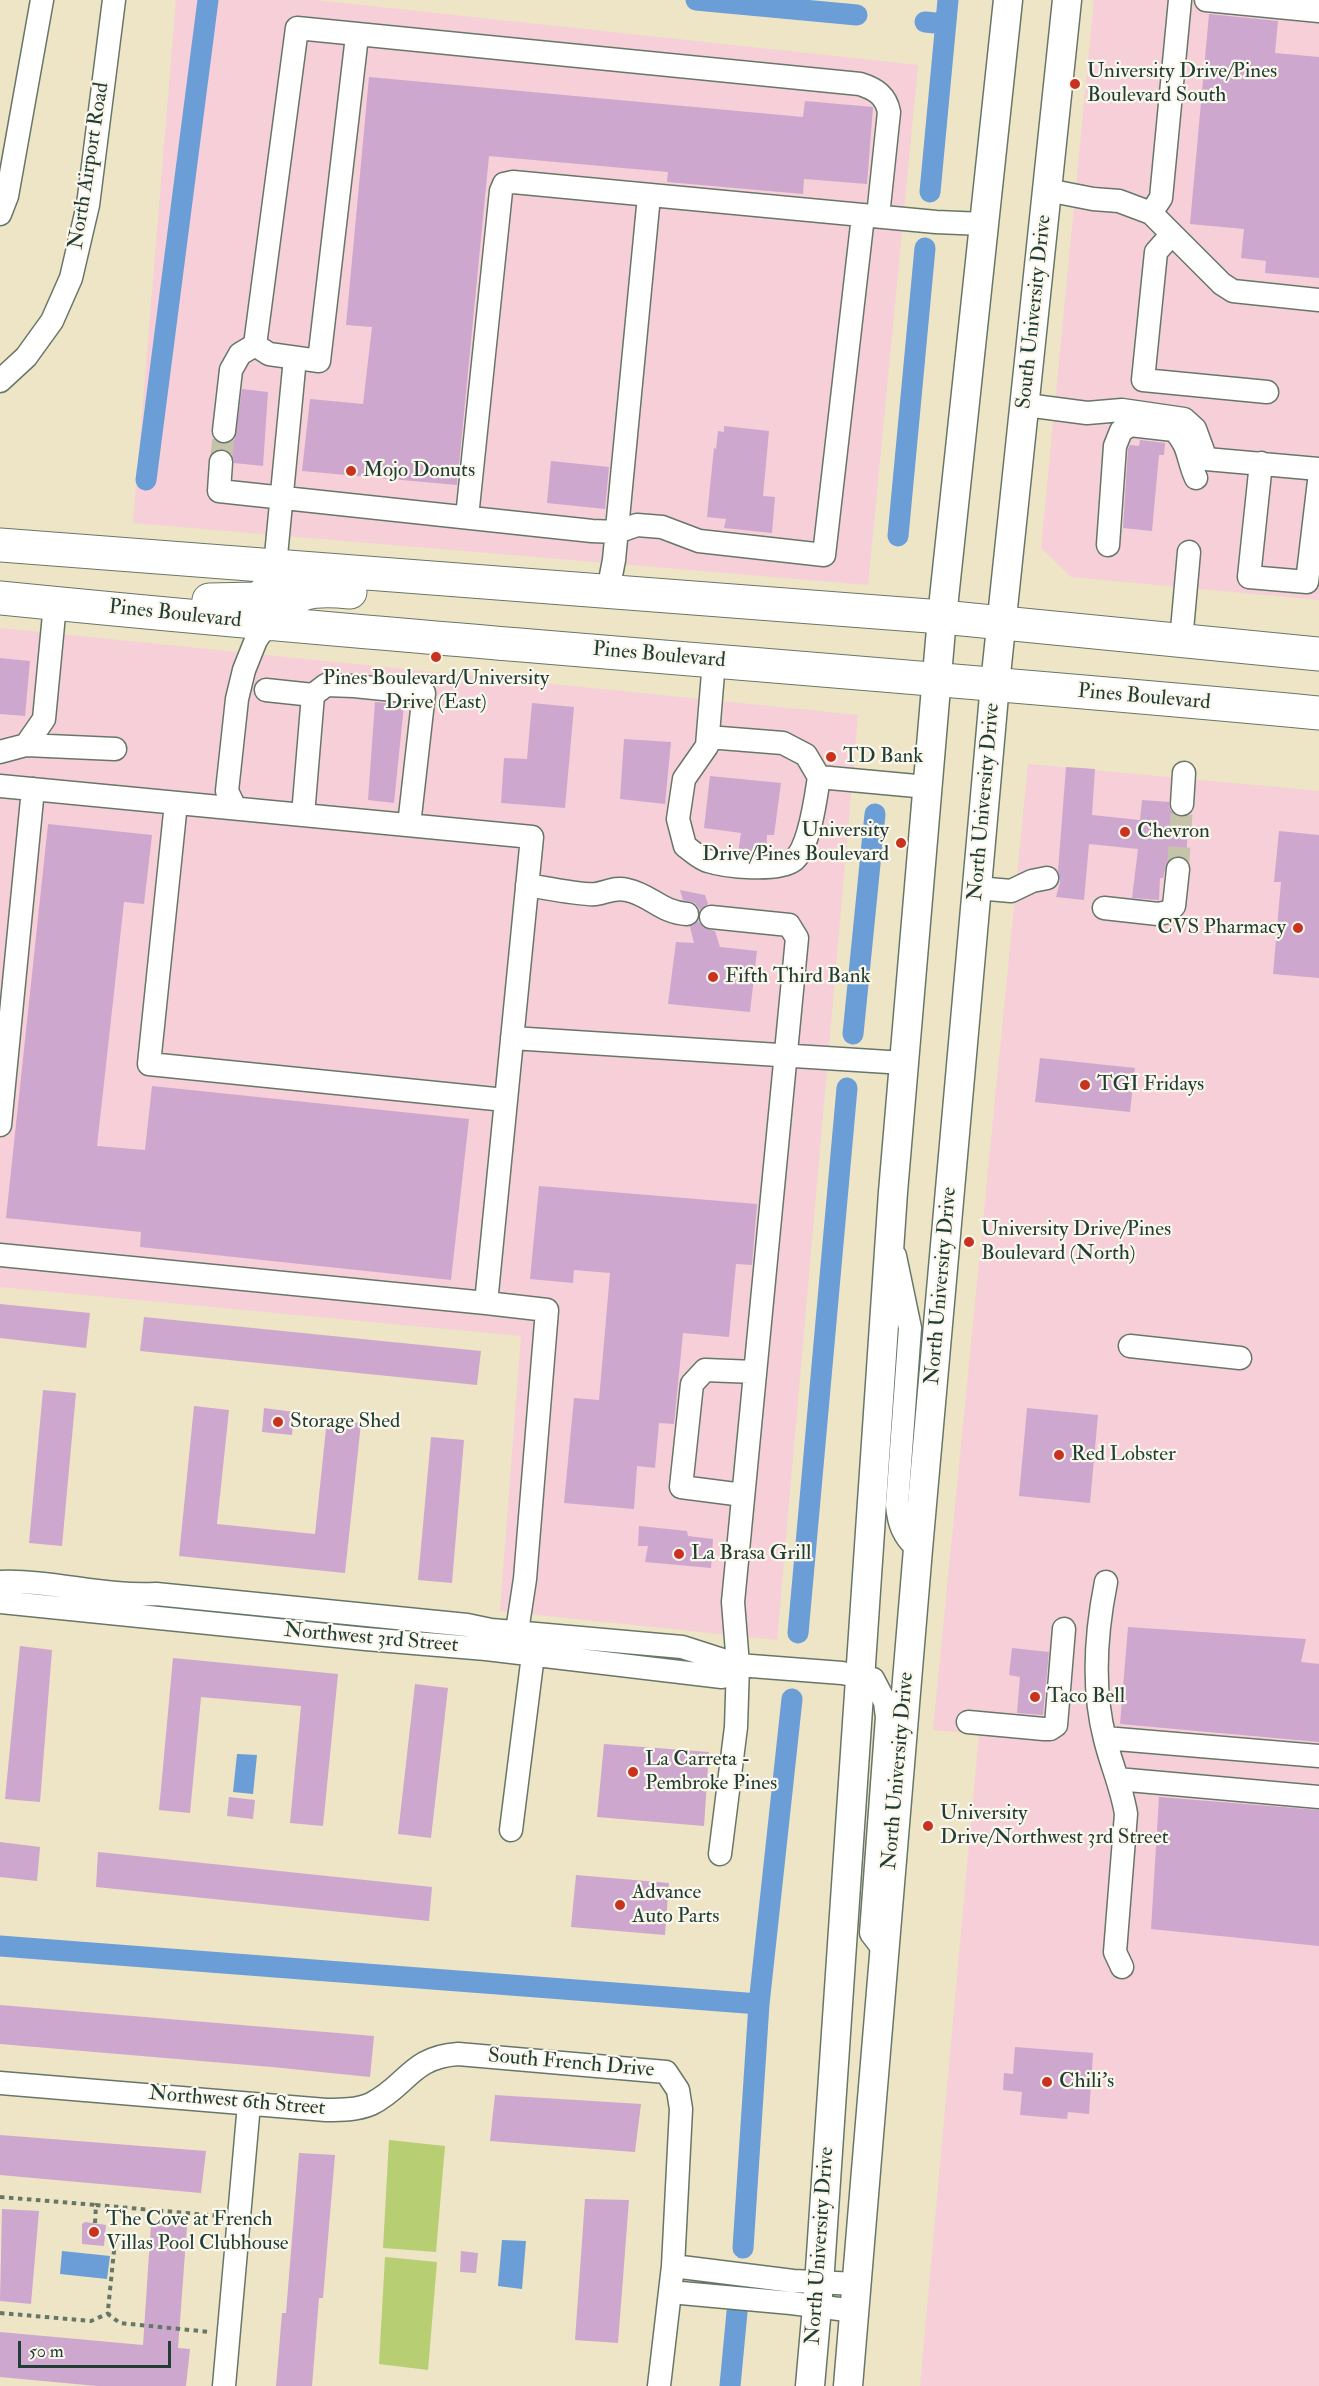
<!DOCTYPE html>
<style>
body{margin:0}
#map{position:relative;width:1319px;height:2386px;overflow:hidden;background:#eee4c6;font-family:"IM FELL Double Pica",serif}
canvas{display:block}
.scale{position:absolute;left:18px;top:2341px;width:153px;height:27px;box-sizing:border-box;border:3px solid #1f3d34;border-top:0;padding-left:8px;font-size:18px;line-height:21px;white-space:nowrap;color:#1f3d34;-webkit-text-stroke:4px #fbf7ec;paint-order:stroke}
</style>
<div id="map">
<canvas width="1319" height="2386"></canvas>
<div class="scale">50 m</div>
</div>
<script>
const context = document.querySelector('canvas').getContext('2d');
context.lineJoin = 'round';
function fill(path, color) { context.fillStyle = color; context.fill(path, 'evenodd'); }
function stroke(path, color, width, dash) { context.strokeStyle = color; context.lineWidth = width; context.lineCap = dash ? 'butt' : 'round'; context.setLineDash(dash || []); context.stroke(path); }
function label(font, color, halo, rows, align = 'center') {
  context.font = font + ' "IM FELL Double Pica",serif'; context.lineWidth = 4.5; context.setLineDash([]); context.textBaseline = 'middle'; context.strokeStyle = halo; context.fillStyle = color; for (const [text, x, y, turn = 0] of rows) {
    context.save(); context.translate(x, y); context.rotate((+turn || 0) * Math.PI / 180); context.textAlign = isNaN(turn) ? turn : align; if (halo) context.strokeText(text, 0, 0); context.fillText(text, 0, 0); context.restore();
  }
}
const built = new Path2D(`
 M176,0H315L918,65L868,585L133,523Z
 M1094,0H1319V600L1071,577L1041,548Z
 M0,628L858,715L777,1640L500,1611L521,1336L0,1287Z
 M1028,764L1319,791V2386H920L979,1734L933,1730Z`);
const green = new Path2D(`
 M389,2140L445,2146L436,2252L383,2248Z
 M385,2257L437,2262L428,2370L379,2364Z`);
const water = new Path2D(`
 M237,1754L257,1755L253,1794L233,1792Z
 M502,2240L526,2241L522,2289L498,2286Z
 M62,2251L110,2256L107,2279L60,2274Z`);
const canal = new Path2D(`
 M696,0L857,15
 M925,22L945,24
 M930,192L948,0
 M146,480L208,0
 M898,536L925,248
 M853,1034L875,814
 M798,1633L847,1088
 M0,1946L759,2004
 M743,2248L759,2004L792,1699
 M730,2386L737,2312`);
const building = new Path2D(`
 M1209,14L1278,21L1275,53L1319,57V278L1265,273L1266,261L1241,258L1244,229L1190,224Z
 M369,77L803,117L805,101L873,107L867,184L804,179L803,194L667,182L668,172L489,156L457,485L302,471L310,399L363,404L372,327L346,325Z
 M242,389L268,392L263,466L234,463L233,457L229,451L218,449L219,443L229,444L235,439Z
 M724,426L769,431L763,496L775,497L772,533L724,528L726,519L707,517L714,448L716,449L718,431L724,432Z
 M1140,440L1165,443L1164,455H1159L1152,531L1123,528L1128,449L1130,445L1139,446Z
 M551,461L609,467L605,509L547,503Z
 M0,658L30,661L25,716L0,714Z
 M375,702L404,705L394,803L368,800Z
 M532,703L574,707L565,808L501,803L504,758L527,759Z
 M624,739L671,742L665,804L620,799Z
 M1066,767L1095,769L1092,815L1140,820L1142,800L1169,802L1170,809L1175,815L1182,817L1189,815L1186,858L1173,856L1167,862L1163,878H1160L1159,900L1132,898L1138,849L1089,844L1084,900L1056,897L1060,882L1058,871Z
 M710,776L781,783L774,835H767L766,853H738L741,833L704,828Z
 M48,824L152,835L144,904L124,902L97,1146L145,1150L152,1086L469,1119L451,1280L140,1247L141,1232L6,1218Z
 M1279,831L1319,835V978L1273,974L1281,882H1274Z
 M680,890L705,895L708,904L700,910L695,903L683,900Z
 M698,921L704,928L715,931L720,947L757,951L750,1012L668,1004L676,942L694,943L690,927Z
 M1040,1058L1135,1068L1130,1112L1035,1102Z
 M539,1186L757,1204L752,1265L736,1264L729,1337L683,1333L674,1424L659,1423L655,1468L637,1466L634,1509L564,1503L574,1398L599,1400L610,1273L574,1270L573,1283L530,1279Z
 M0,1304L90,1313L86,1348L0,1338Z
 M144,1317L481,1351L477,1385L140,1351Z
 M43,1390L76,1393L62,1546L29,1543Z
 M194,1406L229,1410L217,1524L315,1534L327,1419L361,1423L345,1573L179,1556Z
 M264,1408L294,1412L292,1435L262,1432Z
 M1027,1408L1098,1415L1090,1503L1019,1496Z
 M431,1437L464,1440L452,1583L418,1580Z
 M639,1526L687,1531L688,1536L713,1539L711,1568L645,1562L648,1546H638Z
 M1128,1627L1306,1639L1301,1662L1319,1664V1742L1120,1724Z
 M20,1646L52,1650L40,1802L5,1799Z
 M1012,1648L1049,1652L1043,1715L1017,1713L1020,1677L1009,1675Z
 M173,1658L338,1674L323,1826L290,1823L301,1706L201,1697L190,1813L159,1810Z
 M415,1684L448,1688L431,1838L398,1834Z
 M604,1744L709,1752L704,1826L597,1817Z
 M229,1797L255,1800L253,1819L227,1816Z
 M1159,1797L1319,1810V1946L1151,1929Z
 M0,1842L40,1847L37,1881L0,1877Z
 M98,1852L432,1887L429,1921L96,1887Z
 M576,1875L669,1883L665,1935L571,1927Z
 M0,2005L374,2036L370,2077L272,2067L0,2044Z
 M1015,2047L1093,2053L1089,2114L1068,2112L1067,2119L1020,2115L1022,2092L1003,2090L1004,2073L1013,2074Z
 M495,2095L641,2104L635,2152L490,2141Z
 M0,2135L206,2151L201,2193L0,2175Z
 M299,2153L335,2155L323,2298H319L312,2386H276L282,2313H286Z
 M585,2199L629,2200L618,2343L575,2340Z
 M2,2209L39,2211L31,2304L0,2301Z
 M85,2222L106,2225L104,2246L82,2244V2224Z
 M151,2224L187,2226L178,2348L190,2349L186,2386H97L0,2377V2332L143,2345Z
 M461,2251L478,2253L476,2273L460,2272Z`);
const minorTunnel = new Path2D(`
 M221,462L224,431
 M1178,869L1182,804`);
const path = new Path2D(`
 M0,2197L96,2205
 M95,2223L96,2205L220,2216
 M115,2241L108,2310L109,2315L120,2323L210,2332
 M0,2313L91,2321L109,2313`);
const minor = new Path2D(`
 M1206,0L1319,11
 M357,36L319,361L269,354L255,345L297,28L860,84C876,89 886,96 889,112L878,216
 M1047,190L1093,199L1119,201L1151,213L1222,284L1233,291L1319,300
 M1151,213L1161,198L1180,0
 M0,214L7,196L42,0
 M1172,234L1156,252L1143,380L1267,392
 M0,381L26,357L52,321L71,278L88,205L114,0
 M1026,405L1087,413L1122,410L1184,419L1195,429L1206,459L1319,469
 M224,431L231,370L240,354L255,345
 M221,462L219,491L592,531L617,532L637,525L662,527L699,541L824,555L863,216
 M1261,463L1249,577L1307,582L1319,481
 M467,517L501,191L504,184L513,182L936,222L984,224
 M1108,545L1115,446L1121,431L1130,425L1174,430C1190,446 1187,459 1196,478
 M275,566L295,358
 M608,591L614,560L649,196
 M1181,641L1189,552
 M266,690L313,695L326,685L354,686L424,693L409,825
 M708,737L783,743L806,755L819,777C816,796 810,846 794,860C779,872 726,867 708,861C700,859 692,851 685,846L678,819L684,779L707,746L714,661
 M26,745L115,749
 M0,752L26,745L44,719L55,604
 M819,777L927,787
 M0,786L532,837L486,1303L547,1310L525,1579L517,1631
 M176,803L149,1064L505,1100
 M1182,804L1184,773
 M235,808L227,791L237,699L244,670L256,640L267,624
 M303,815L313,695
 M527,885C541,887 585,896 596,894C608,892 615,887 627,890C651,895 660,912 687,914
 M977,888L1011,891L1032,881L1047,878
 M1104,908L1158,914L1168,912L1174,906L1178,869
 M711,917L789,925L797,938L733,1602L738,1665L736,1727L720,1854
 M512,1038L904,1063
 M0,1125L33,789
 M0,1255L486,1303
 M895,1256L910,1328L897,1505C899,1524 903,1536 918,1549
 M1130,1346L1240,1358
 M743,1495L681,1487L692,1384L705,1370L755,1372
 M0,1582C53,1580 103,1597 156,1594L467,1625L491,1630L682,1647L738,1665
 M1106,1582C1096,1632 1092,1689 1105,1739C1111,1764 1122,1788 1126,1814L1115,1952L1122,1967
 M0,1602L366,1639L486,1649L722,1677L738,1665L842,1673L873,1679L885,1702L887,1717L871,1933L884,1950
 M968,1722L1044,1729H1050L1056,1725L1064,1629
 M1105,1738L1319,1756
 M1117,1779L1319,1797
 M511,1830L533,1655
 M0,2083L326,2110C341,2110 357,2110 371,2104C407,2086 411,2057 458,2054L666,2072L678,2090L681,2109L673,2266L659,2386
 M673,2266L793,2281L857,2284
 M670,2292L791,2303L855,2311
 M224,2386L249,2104`);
const major = new Path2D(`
 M810,2386L819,2284L893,1192L942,617L1008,0
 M848,2386L918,1549L995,684L1067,0`);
const highway = new Path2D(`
 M0,545L942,617L1319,654
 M0,598C439,642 880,672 1319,713
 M209,600L257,599L268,591L275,566
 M267,624C296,591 306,588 350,592`);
const markers = [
 [1075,84,6,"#c8321e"],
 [351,471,6,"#c8321e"],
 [436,657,6,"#c8321e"],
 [831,757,6,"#c8321e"],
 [1125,832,6,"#c8321e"],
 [901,843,6,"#c8321e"],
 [1298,928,6,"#c8321e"],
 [713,977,6,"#c8321e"],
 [1085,1085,6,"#c8321e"],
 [969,1242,6,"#c8321e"],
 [278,1422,6,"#c8321e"],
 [1059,1455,6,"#c8321e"],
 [679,1554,6,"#c8321e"],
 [1035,1697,6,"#c8321e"],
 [633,1772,6,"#c8321e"],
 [928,1826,6,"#c8321e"],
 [620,1905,6,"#c8321e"],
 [1047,2082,6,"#c8321e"],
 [94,2232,6,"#c8321e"]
];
const poiNames = [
 ["University Drive/Pines",1087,72],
 ["Boulevard South",1087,96],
 ["Mojo Donuts",363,471],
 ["Pines Boulevard/University",436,679,"center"],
 ["Drive (East)",436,703,"center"],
 ["TD Bank",843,757],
 ["University",889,831,"right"],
 ["Drive/Pines Boulevard",889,855,"right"],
 ["Chevron",1137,832],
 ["CVS Pharmacy",1286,928,"right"],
 ["Fifth Third Bank",725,977],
 ["TGI Fridays",1097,1085],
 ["University Drive/Pines",981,1230],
 ["Boulevard (North)",981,1254],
 ["Storage Shed",290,1422],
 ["Red Lobster",1071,1455],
 ["La Brasa Grill",691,1554],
 ["Taco Bell",1047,1697],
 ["La Carreta -",645,1760],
 ["Pembroke Pines",645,1784],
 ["University",940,1814],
 ["Drive/Northwest 3rd Street",940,1838],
 ["Advance",632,1893],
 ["Auto Parts",632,1917],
 ["Chili's",1059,2082],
 ["The Cove at French",106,2220],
 ["Villas Pool Clubhouse",106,2244]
];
const streetNames = [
 ["North Airport Road",90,166,-81],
 ["South University Drive",1035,312,-84],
 ["Pines Boulevard",175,615,6],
 ["Pines Boulevard",659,656,5],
 ["Pines Boulevard",1144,698,5],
 ["North University Drive",985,802,-85],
 ["North University Drive",942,1286,-85],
 ["Northwest 3rd Street",371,1639,5],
 ["North University Drive",899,1771,-85],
 ["South French Drive",571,2064,5],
 ["Northwest 6th Street",237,2102,5],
 ["North University Drive",821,2246,-86]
];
fill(built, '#f6cfd8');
fill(green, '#b8ce72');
fill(water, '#6b9dd6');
stroke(canal, '#6b9dd6', 21);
fill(building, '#cea7ce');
stroke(minorTunnel, '#c5c3a9', 22, [22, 11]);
stroke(minor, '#677767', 25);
stroke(major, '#677767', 31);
stroke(highway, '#677767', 35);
stroke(path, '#677767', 4, [4.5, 4.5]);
stroke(minor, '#fff', 22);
stroke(major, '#fff', 28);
stroke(highway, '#fff', 33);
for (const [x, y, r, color] of markers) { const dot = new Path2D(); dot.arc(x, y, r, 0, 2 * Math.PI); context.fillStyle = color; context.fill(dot); stroke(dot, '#fbf7ec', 2); }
label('21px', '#1f3d34', '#fbf7ec', poiNames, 'left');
label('21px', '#1f3d34', '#fbf7ec', streetNames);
</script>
